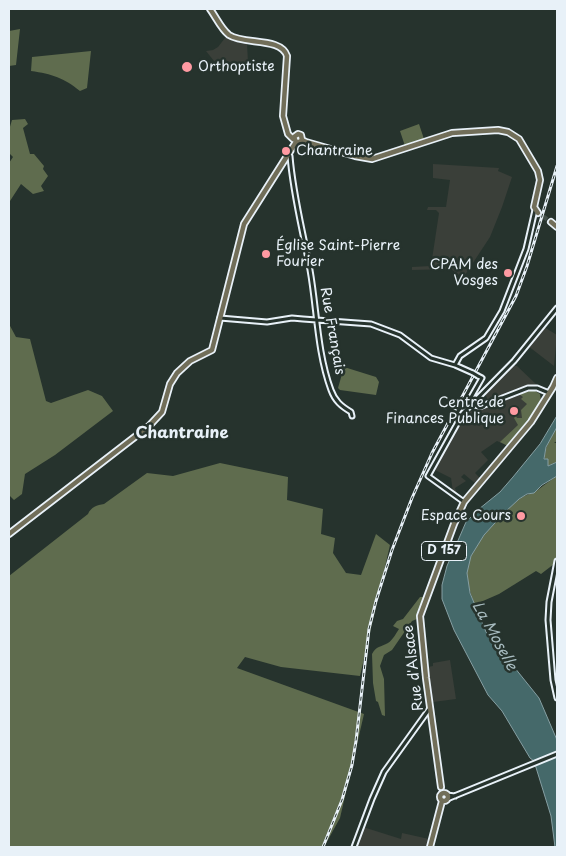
<!DOCTYPE html>
<meta charset="utf-8">
<style>
body{margin:0}
#map{position:relative;width:566px;height:856px;overflow:hidden;background:#26332d;font-family:"Playpen Sans",sans-serif}
canvas{display:block}
.frame{position:absolute;inset:0;border:10px solid #e8f1f8;pointer-events:none}
</style>
<div id="map">
<canvas width="566" height="856"></canvas>
<div class="frame"></div>
</div>
<script>
const context = document.querySelector('canvas').getContext('2d');
context.lineJoin = 'round';
function fill(path, color) { context.fillStyle = color; context.fill(path, 'evenodd'); }
function stroke(path, color, width, dash) { context.strokeStyle = color; context.lineWidth = width; context.lineCap = dash ? 'butt' : 'round'; context.setLineDash(dash || []); context.stroke(path); }
function label(font, color, halo, rows, align = 'center') {
  context.font = font + ' "Playpen Sans",sans-serif'; context.lineWidth = 5; context.setLineDash([]); context.textBaseline = 'middle'; context.strokeStyle = halo; context.fillStyle = color; for (const [text, x, y, turn = 0] of rows) {
    context.save(); context.translate(x, y); context.rotate((+turn || 0) * Math.PI / 180); context.textAlign = isNaN(turn) ? turn : align; if (halo) context.strokeText(text, 0, 0); context.fillText(text, 0, 0); context.restore();
  }
}
const built = new Path2D(`
 M225,38H228L247,43L248,63L218,66L206,51L213,50L218,47Z
 M433,164L499,168L498,171L512,177L502,207L490,237L463,278L451,269L412,270V267L431,266L439,213L436,210H427L428,207H446L450,180L433,178Z
 M544,327L557,335L554,366L528,346Z
 M514,366H517L537,385L525,386L488,400L486,396V394Z
 M528,391H535L540,394L541,402L508,446L497,441L481,452L488,460L475,473L480,478L476,484L464,474L461,477L466,481L455,488L457,494L453,492L451,478L435,470L458,427L469,412L485,406L493,407V404Z
 M450,660L456,699L433,702L428,667L433,666V663Z
 M363,827L401,839L402,833L429,839L427,847H356Z`);
const green = new Path2D(`
 M20,29L16,65L9,66V31Z
 M91,51L87,88L80,91C64,78 52,74 31,71L32,57Z
 M25,119L28,124L23,128L30,154H34L44,166L43,169L48,176L41,186L44,191L33,194L21,184L10,201L9,200V163L13,157L9,153V130L12,120Z
 M419,124L424,139L405,146L400,131Z
 M9,324L16,337L30,339L46,401L51,403L88,390L102,396L113,411L55,455L25,474L22,494L14,500L9,495Z
 M344,367L376,377L379,382L376,395L340,390L338,388Z
 M528,391H535L540,394L541,402L529,421L508,446L500,442L518,425L514,418L516,416L517,418H522L521,410L527,404L521,399L523,397L519,394Z
 M557,427V441L554,443H557V462L547,466C541,451 550,440 557,427Z
 M220,463L288,477L287,500L323,509L321,534L335,538L333,553L346,573L361,575L376,534L390,545L360,676L281,667L245,657L237,668L364,714L340,818L324,847H9V576L88,514C91,507 97,505 104,504L147,473L173,476Z
 M557,476V554L554,564L541,574L536,571L499,594L476,604L474,603C471,594 467,583 467,573C466,550 503,510 521,498C525,495 530,494 535,492C542,487 549,481 557,476Z
 M420,597H424L417,619L412,621L392,650L384,655L380,666L384,679L385,716L382,715L378,702L376,701L373,683L372,654C376,646 381,647 388,643C393,640 396,633 399,629L393,626L397,621L403,619Z`);
const water = new Path2D(`
 M557,416V427L546,447L544,459H548V466L557,462V476L542,485L534,493L527,494L519,499L504,513L484,535L471,556L467,573L470,593L486,632L539,698L557,740V847H555L551,816L534,761L530,758L502,711L488,695L454,630L442,599V585L447,566L466,522L479,509L500,492L513,477L540,444Z`);
const majorTunnel = new Path2D(`
 M538,213L551,222`);
const minor = new Path2D(`
 M288,154L290,156C293,195 303,231 310,270C317,309 317,352 331,390C335,401 341,406 351,412L352,416
 M220,318L267,322L292,318L303,319L371,324L400,335L431,358L455,365L473,373
 M455,365L460,356L486,338L502,311L526,249L535,210
 M470,404V399L482,378L478,376
 M471,404L479,406H482L528,388H537L549,393
 M464,502L428,476L463,413L514,361L557,308
 M557,561L549,602L548,620L553,680L557,698
 M447,795L455,796
 M447,799L557,754
 M354,847L372,799L384,772L430,708`);
const major = new Path2D(`
 M210,9C216,17 221,29 229,35C244,45 281,37 287,56L283,116L288,134L293,139
 M302,140L299,142H296L294,137L298,134L301,135L302,140L306,142L355,156L372,159L452,133L498,130L508,132L519,139L538,171L540,180L534,207L538,213
 M551,222L557,227
 M9,534L149,426L162,412L170,384L177,373L190,361L212,350L244,224L296,142
 M441,787L426,678L420,616L454,524L464,502L531,422L553,387L557,378
 M440 797a4 4 0 1 1 8 0a4 4 0 1 1-8 0Z
 M430,847L442,801`);
const rail = new Path2D(`
 M323,847L342,800L352,765L356,741L369,629L376,601L392,550L412,498L432,453L516,296L527,266L557,166`);
const minorBridge = new Path2D(`
 M473,373L478,376`);
const markers = [
 [187,67,6,"#ff9aa2"],
 [286,151,5,"#ff9aa2"],
 [266,254,5,"#ff9aa2"],
 [508,273,5,"#ff9aa2"],
 [514,411,5,"#ff9aa2"],
 [521,516,5,"#ff9aa2"]
];
const shields = [
 [444,551,45]
];
const shieldNames = [
 ["D 157",444,551]
];
const poiNames = [
 ["Orthoptiste",198,67],
 ["Chantraine",296,151],
 ["Église Saint-Pierre",276,246],
 ["Fourier",276,262],
 ["CPAM des",498,265,"right"],
 ["Vosges",498,281,"right"],
 ["Centre de",504,403,"right"],
 ["Finances Publique",504,419,"right"],
 ["Espace Cours",511,516,"right"]
];
const streetNames = [
 ["Rue Français",332,331,80],
 ["Rue d'Alsace",414,668,-97]
];
const waterNames = [
 ["La Moselle",494,636,61]
];
const quarterNames = [
 ["Chantraine",182,434]
];
fill(built, '#3a3f39');
fill(green, '#5f6c4e');
fill(water, '#45696a');
stroke(water, '#869fa3', 1);
stroke(majorTunnel, '#43504b', 4.5, [4.5, 2]);
stroke(minor, '#e8f1f8', 7);
stroke(major, '#e8f1f8', 8);
stroke(minor, '#26332d', 3);
stroke(major, '#716e59', 4.5);
stroke(rail, '#e8f1f8', 3);
stroke(rail, '#26332d', 1, [4]);
stroke(minorBridge, '#e8f1f8', 7, []);
stroke(minorBridge, '#26332d', 3);
for (const [x, y, r, color] of markers) { const dot = new Path2D(); dot.arc(x, y, r, 0, 2 * Math.PI); context.fillStyle = color; context.fill(dot); stroke(dot, '#26332d', 2); }
for (const [x, y, w] of shields) { const box = new Path2D(); box.roundRect(x - w / 2, y - 9.5, w, 19, 4); context.fillStyle = '#26332d'; context.fill(box); stroke(box, '#e8f1f8', 1); }
label('bold 12px', '#e8f1f8', null, shieldNames);
label('14px', '#e8f1f8', '#26332d', poiNames, 'left');
label('14px', '#e8f1f8', '#26332d', streetNames);
label('italic 15px', '#a7bbbf', '#26332d', waterNames);
label('bold 16px', '#e8f1f8', '#26332d', quarterNames);
</script>
